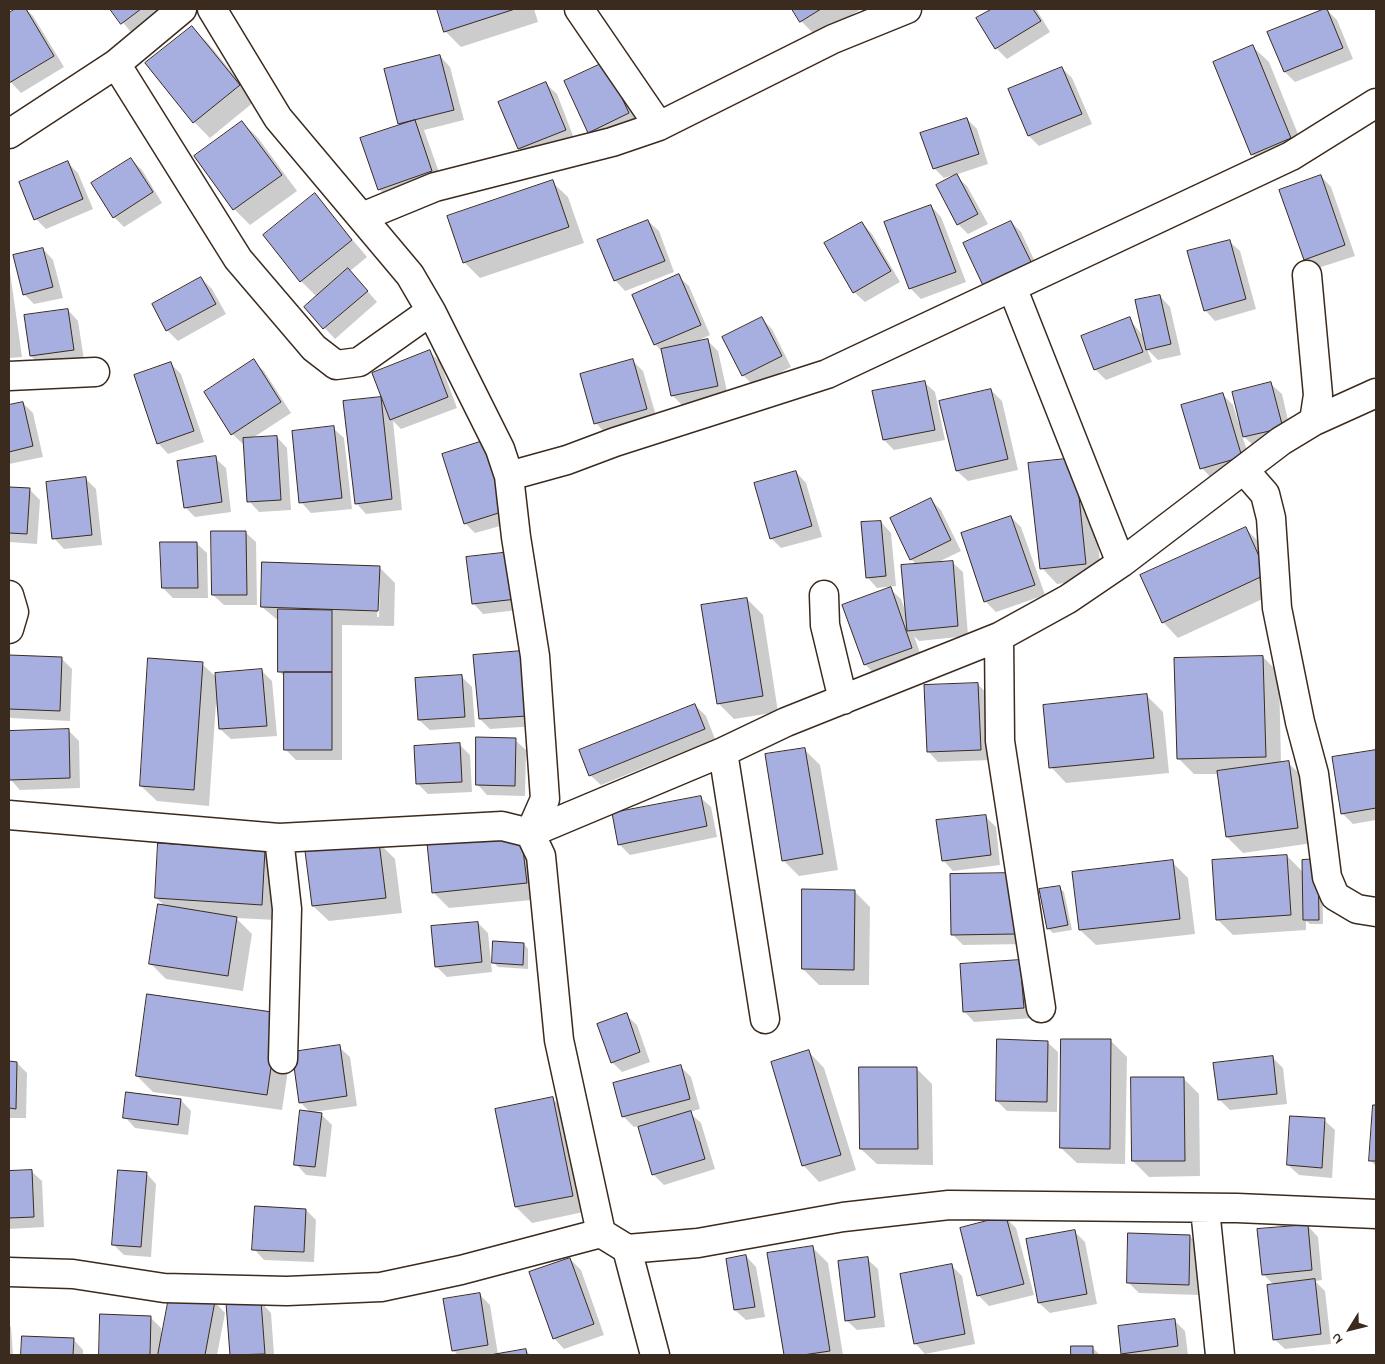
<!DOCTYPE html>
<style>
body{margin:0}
#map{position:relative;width:1385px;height:1364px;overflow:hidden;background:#fff;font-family:"Indie Flower",sans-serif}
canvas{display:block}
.frame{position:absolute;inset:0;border:10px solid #3b2a1e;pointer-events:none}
.north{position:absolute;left:1325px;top:1304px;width:50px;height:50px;-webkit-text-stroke:4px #fff;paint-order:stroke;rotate:234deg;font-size:14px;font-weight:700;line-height:20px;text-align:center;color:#3b2a1e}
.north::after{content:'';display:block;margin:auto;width:18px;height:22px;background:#3b2a1e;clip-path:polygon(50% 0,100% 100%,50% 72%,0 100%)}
</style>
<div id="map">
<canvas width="1385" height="1364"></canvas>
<div class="frame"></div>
<div class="north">N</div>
</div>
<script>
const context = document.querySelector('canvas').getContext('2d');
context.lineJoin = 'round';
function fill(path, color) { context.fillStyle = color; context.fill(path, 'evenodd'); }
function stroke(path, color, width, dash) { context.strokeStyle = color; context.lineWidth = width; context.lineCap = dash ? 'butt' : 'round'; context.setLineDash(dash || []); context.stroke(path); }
const shadow = new Path2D(`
 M18,9H26L33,16L64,67L21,93L9,80V14Z
 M111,9H166L132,33Z
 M438,9H534L538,22L461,47L445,31Z
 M793,9H861L817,37L801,21Z
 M994,9H1036L1050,32L1007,59L996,48L978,19Z
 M1326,9L1337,20L1353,59L1295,82L1285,72L1269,33Z
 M192,28L208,43L255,101L210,138L194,122L147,64Z
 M1253,47L1269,62L1306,154L1268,170L1252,154Z
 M440,56L450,67L464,120L424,130L442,181L390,200L379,189L401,125L399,123Z
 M1062,68L1072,78L1092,124L1039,146L1029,136Z
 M615,74L639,124L600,142L589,132Z
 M546,84L557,94L575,141L529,159L519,148Z
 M967,119L977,129L988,164L955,175L967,186L988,224L968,234L958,224L954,175L944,178L934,168Z
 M242,122L258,138L297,191L250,225L234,209L196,156Z
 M131,159L142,170L162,203L124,227L114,217Z
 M68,163L78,173L93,209L46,229L36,219Z
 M1321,176L1331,187L1355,256L1315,269L1305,259Z
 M552,182L568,197L584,243L480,278L464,262Z
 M315,195L367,257L350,271L377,302L335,339L305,307L317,297L301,281Z
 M931,206L941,217L966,282L921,299L910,288Z
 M648,221L659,231L674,272L625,291L615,280Z
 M1011,222L1021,232L1044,281L998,303Z
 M862,223L872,234L900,282L865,302L854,292Z
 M1229,241L1240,251L1256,309L1215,321L1205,310Z
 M43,249L53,260L63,298L34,304L24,294Z
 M9,265L22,357L9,358Z
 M678,276L689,286L710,335L695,342L708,341L718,351L728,396L683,406L672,395L663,353L655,344Z
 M201,278L212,289L226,314L178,341L167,330Z
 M1160,296L1170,307L1181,355L1158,360L1147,349L1152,362L1106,380L1095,369L1129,319L1145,338Z
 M68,310L78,321L84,360L41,366L31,356Z
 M761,318L772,329L791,367L754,386L743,375Z
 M430,352L440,362L457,408L401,429L393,421L402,510L366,514L356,503L345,402L383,398Z
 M253,361L264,371L291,413L251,439L277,437L287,448L291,510L259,512L249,501L245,443L243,444L232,434Z
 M633,361L643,371L657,419L606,434L596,423Z
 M171,364L181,374L204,442L168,454L158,443Z
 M924,382L935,392L945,440L894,450L884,440Z
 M1271,384L1282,394L1292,438L1255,447L1242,435L1252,467L1212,479L1202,468L1222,394L1233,405L1239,424Z
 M991,390L1002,401L1018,470L968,481L957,471L941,402Z
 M23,403L33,413L43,457L9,464V406Z
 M333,428L344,438L352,509L311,513L301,502Z
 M444,454L518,521L475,533L465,523Z
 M215,458L226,468L231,512L195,517L185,507Z
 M1030,464L1090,475L1102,579L1057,584L1042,568Z
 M796,472L806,483L822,537L781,548L771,538Z
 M86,479L96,489L102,545L64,549L54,538Z
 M9,488L29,489L40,500L37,544L9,542Z
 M931,500L941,510L961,551L936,563L952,562L963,572L968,636L919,641L914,636L922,658L875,675L865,664L890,589L901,599L906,613L917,565L911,559Z
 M1011,517L1021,527L1045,595L996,612L985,601Z
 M881,522L891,533L896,586L877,588L867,577Z
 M1245,528L1261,544L1282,590L1178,638L1163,622Z
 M245,532L256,542L257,605H224L213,595Z
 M196,543L207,553L208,598H173L163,588Z
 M468,558L527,609L483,614L473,603Z
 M379,567L395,583L394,626L342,625V760H296L285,749V677L279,671L280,622L262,607ZM378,581H380L379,617H377Z
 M747,599L763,615L778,712L734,719L718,703Z
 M522,653L537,726L490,729L480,719Z
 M9,657L62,659L72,669L70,721L11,718L9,716Z
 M1263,657L1279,673L1281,763H1288L1304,778L1313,843L1243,853L1227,837L1219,774H1194L1179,759Z
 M202,664L216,677L262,671L272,681L277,736L231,739L220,729L216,703L209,806L157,801L141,786Z
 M461,676L472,687L475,727L430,730L419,720Z
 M978,684L988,695L991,760L938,762L928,751Z
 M1147,696L1163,712L1169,773L1066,783L1051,767Z
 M695,705L706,716L715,739L601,785L590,775Z
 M68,730L79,741L80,788L20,790L10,779L9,732Z
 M515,740L526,750L525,796L487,795L477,784Z
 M459,744L470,755L472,792L428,794L418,784Z
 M804,749L820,765L838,870L799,876L783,860Z
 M1376,751V820L1353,824L1342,813L1333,758Z
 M700,797L711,807L717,837L630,855L619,844Z
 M985,816L996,827L1000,865L953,871L943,860Z
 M521,834L542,899L449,908L433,892Z
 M379,843L395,859L402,913L329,921L313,906Z
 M264,851L280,867L277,920L236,918L252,934L243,991L166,979L150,963L165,906L156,898Z
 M1287,856L1304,873L1322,865L1323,924H1310L1306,921V930L1233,935L1217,919Z
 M1172,862L1188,878L1195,934L1096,945L1080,930Z
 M1013,874L1025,944L963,945L953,935Z
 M1059,887L1064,892L1072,930L1053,933L1048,928Z
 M854,891L870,907L869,985H819L803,969Z
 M478,923L488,933L492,972L447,977L436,966Z
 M524,944L528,949V969L498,967L493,962Z
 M1020,962L1034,1018L974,1022L964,1011Z
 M626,1015L637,1025L650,1062L622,1072L612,1062Z
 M294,1030L282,1110L153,1092L137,1076Z
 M1111,1041L1127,1057L1125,1164L1077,1163L1061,1148Z
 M1047,1042L1058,1052L1057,1112L1007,1111L997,1101Z
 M339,1047L350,1057L357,1106L313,1112L321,1114L332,1125L326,1177L306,1175L296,1164L311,1113L300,1102Z
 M809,1052L824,1068L856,1170L819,1182L804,1166L772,1063Z
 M1272,1057L1283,1068L1287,1104L1230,1110L1219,1099Z
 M9,1063H17L27,1073L26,1118H9Z
 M680,1066L691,1077L700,1109L689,1112L701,1123L715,1169L664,1185L653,1174L639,1126L634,1127L623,1116Z
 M916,1068L932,1084L933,1165L877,1164L861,1149Z
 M1183,1078L1199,1094L1200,1176L1149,1177L1133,1161Z
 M553,1099L569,1115L588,1211L532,1223L516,1207Z
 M181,1100L191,1111L188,1135L135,1128L125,1117Z
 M1374,1106H1376V1166L1370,1160Z
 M1324,1120L1335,1130L1332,1178L1299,1175L1288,1165Z
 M31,1171L42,1181L44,1227L9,1229V1172Z
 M146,1173L156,1184L151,1257L124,1255L113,1244Z
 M306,1210L316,1220L314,1262L264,1260L254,1249Z
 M1006,1218L1016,1228L1034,1295L989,1306L979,1296L961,1229Z
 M1308,1226L1318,1237L1322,1280L1315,1281L1325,1291L1331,1344L1285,1349L1274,1339V1285L1263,1274Z
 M1074,1231L1085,1242L1097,1304L1050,1313L1039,1303Z
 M1190,1236L1200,1247L1199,1295L1139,1293L1128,1282Z
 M812,1247L828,1263L843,1355H785L768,1254Z
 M746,1256L756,1267L765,1317L746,1320L735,1310L727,1260Z
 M570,1259L581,1270L604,1335L564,1349L554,1338Z
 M867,1259L878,1269L885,1327L857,1330L846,1320Z
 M951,1265L962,1276L975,1344L925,1354L915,1343Z
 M479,1294L490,1305L498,1355L526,1350L530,1355H458L453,1350Z
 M215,1302L225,1313L217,1355H100L101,1315L150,1317L161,1328L162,1341Z
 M261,1302L271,1313L274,1355H232L228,1304Z
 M1174,1320L1185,1331L1188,1355H1125L1122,1353Z
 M9,1325L11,1327L13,1355H9Z
 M23,1337L73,1339L83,1350V1355H23Z
 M1072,1347H1092L1100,1355H1072Z`);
const building = new Path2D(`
 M15,9H26L54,56L9,83V13Z
 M110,9H141L121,24Z
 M437,9H515L444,32Z
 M792,9H821L800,22Z
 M992,9H1033L1041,21L995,49L976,18Z
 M1324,9H1327L1343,48L1284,72L1267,32Z
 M192,26L240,85L193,123L145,63Z
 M1253,45L1291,138L1251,155L1213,62Z
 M440,55L454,110L398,124L384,69Z
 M605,62L629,113L588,133L564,81Z
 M1062,67L1082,114L1028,136L1008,89Z
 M546,82L566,130L518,149L498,102Z
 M967,118L979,154L933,169L920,133Z
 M415,120L432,171L378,190L360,138Z
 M242,121L282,175L233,210L194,156Z
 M131,158L153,192L113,218L91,183Z
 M68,161L83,199L34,220L19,182Z
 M957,174L978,214L957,225L936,185Z
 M1321,175L1345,245L1304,260L1279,190Z
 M553,180L569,227L463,263L447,216Z
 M315,193L352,240L300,282L263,235Z
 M931,205L956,272L909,289L884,222Z
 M648,220L665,261L614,281L597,240Z
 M1011,221L1035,270L987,294L963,243Z
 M862,222L891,271L853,293L824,243Z
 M1230,240L1246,299L1204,311L1187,251Z
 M43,248L53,287L23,295L13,255Z
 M348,268L368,291L323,329L304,307Z
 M679,274L701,325L654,345L632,295Z
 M201,277L216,304L166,331L152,304Z
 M1160,295L1171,344L1146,350L1135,300Z
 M68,309L74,350L30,356L24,315Z
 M762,317L782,356L742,376L722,337Z
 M1130,317L1143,352L1094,370L1081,336Z
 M708,339L718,386L671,396L661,349Z
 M430,350L448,397L390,420L372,373Z
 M254,359L281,402L231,435L204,392Z
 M633,359L647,409L594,424L580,374Z
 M171,362L194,431L157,444L134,375Z
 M925,381L935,430L883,440L872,391Z
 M1271,382L1283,428L1243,437L1232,392Z
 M991,389L1008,459L956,471L939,401Z
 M1223,393L1242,457L1200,469L1181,405Z
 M381,397L392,499L355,504L343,401Z
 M23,402L33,446L9,452V405Z
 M334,426L342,498L299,503L292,431Z
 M277,436L281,500L247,502L243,438Z
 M486,440L508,510L464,524L442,454Z
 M216,456L222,502L184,508L177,461Z
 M1075,458L1086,564L1040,569L1028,463Z
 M796,471L812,526L770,539L754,483Z
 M86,477L92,535L52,539L46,482Z
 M9,487L30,488L27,534L9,533Z
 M931,498L951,540L910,560L890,518Z
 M1011,516L1035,585L984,602L961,533Z
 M881,521L886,576L866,578L861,522Z
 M1246,527L1267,574L1162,623L1140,575Z
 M211,531H246L247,595H212Z
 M160,542H197L198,588H162Z
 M511,552L517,599L472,604L466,557Z
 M953,561L958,626L907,631L901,565Z
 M262,562L380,566L378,611L261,607Z
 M891,587L912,648L864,665L842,605Z
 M747,598L763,696L717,704L701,605Z
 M278,609L332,610V672H278Z
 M522,651L527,716L479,719L473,655Z
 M9,655L62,657L60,711L9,709Z
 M1263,656L1266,757L1177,759L1174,658Z
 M148,658L203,662L194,790L140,786Z
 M262,669L267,726L219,729L215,673Z
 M284,672H332V750H284Z
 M462,675L465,717L418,720L415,678Z
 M978,683L981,750L927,752L924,685Z
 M1147,694L1154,758L1049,768L1043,705Z
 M695,704L705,729L589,776L579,750Z
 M69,729L70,778L9,780V731Z
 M476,737L516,738L515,786L476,785Z
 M460,743L462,782L416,784L414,746Z
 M805,748L823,854L782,861L765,754Z
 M1376,750V808L1341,814L1332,757Z
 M1289,761L1298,828L1226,837L1217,771Z
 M701,796L707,826L618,845L612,813Z
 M986,815L991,855L942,861L936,820Z
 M521,833L527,883L432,893L427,843Z
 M379,842L386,898L312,906L305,851Z
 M158,843L265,850L262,905L155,898Z
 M1287,855L1291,915L1216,920L1212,860Z
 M1318,859L1319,920H1303L1302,860Z
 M1173,860L1180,919L1079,930L1072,872Z
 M1013,873L1015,934L951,935L950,874Z
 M1060,886L1068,925L1047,929L1039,889Z
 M802,889L855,890L854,970L802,969Z
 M158,904L237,917L228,976L149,964Z
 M478,922L482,962L435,967L431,926Z
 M493,941L524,943L523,965L492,963Z
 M1020,960L1024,1008L963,1012L960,964Z
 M147,994L279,1013L267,1095L136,1076Z
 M627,1013L640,1052L611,1063L597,1024Z
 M997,1039L1048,1041L1047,1102L996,1101Z
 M1061,1039H1111L1110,1149L1060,1148Z
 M340,1045L347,1096L299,1103L292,1052Z
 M809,1050L841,1155L802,1166L771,1062Z
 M1273,1056L1277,1094L1218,1100L1213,1063Z
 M9,1061L17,1062L16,1109L9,1108Z
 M681,1065L690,1099L622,1117L613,1083Z
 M859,1067H917L918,1149H860Z
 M1131,1077H1184L1185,1161H1132Z
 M126,1092L181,1099L178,1125L123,1118Z
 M553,1097L573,1196L515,1207L495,1109Z
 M1373,1105H1376V1161H1369Z
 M300,1110L322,1113L315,1167L294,1165Z
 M691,1111L705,1159L652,1175L638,1127Z
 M1290,1116L1325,1118L1322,1168L1287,1165Z
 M32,1170L34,1217L9,1218V1171Z
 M118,1170L147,1172L141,1247L112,1245Z
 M255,1206L306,1209L304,1252L252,1250Z
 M1006,1216L1024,1284L977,1296L960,1228Z
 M1308,1225L1312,1270L1262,1275L1257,1229Z
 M1075,1230L1087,1294L1038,1303L1026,1239Z
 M1128,1233L1190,1235L1189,1285L1127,1283Z
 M813,1246L830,1351L803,1355H784L767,1253Z
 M746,1255L755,1307L734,1310L726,1259Z
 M868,1257L875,1317L845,1321L838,1261Z
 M570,1258L594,1324L553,1339L529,1272Z
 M952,1264L965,1334L914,1344L900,1274Z
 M1315,1279L1321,1334L1273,1340L1267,1285Z
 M170,1292L215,1301L205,1355H158Z
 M480,1293L488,1345L452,1351L443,1299Z
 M261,1301L265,1354L230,1355L226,1303Z
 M100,1314L151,1316L150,1355H99Z
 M1175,1319L1178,1346L1121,1354L1118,1326Z
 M22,1336L74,1338L73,1355H21Z
 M1071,1346H1093V1355H1071Z
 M526,1349L527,1355H490Z`);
const street = new Path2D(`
 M212,9L278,118L410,275L431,311L500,449L509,476L516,537L535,656L545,799L530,833
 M579,9L659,126
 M116,64L182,9
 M9,134L116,64L238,259L314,348L336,365L359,362L431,311
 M362,217L435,187L612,142L659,126L833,39L907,9
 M1012,287L1121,563
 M9,376L95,372
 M1314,421L1376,393
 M1244,470L1265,494L1271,518L1277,608L1300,722L1314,774L1327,877L1335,896L1357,909L1376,912
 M509,476L567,460L615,442L827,374L1291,156L1376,103
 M9,595L14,612L9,629
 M824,595L825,625L843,700
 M999,637L1000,741L1041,1008
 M723,752L765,1019
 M9,815L279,838L502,826L530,833L541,856L559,1040L601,1233L627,1249L698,1243L843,1217L949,1205L1237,1208L1376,1214
 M530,833L723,752L786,722L999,637L1068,599L1121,563L1281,441L1314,421L1318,395L1307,275
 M279,838L287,909L283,1059
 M1205,1209L1220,1355
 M627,1249L655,1355
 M9,1272L73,1274L164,1288L287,1291L381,1287L461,1270L601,1233`);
fill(shadow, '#0003');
fill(building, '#a6afe0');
stroke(building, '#3b2a1e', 1);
stroke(street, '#3b2a1e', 31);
stroke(street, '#fff', 28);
</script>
